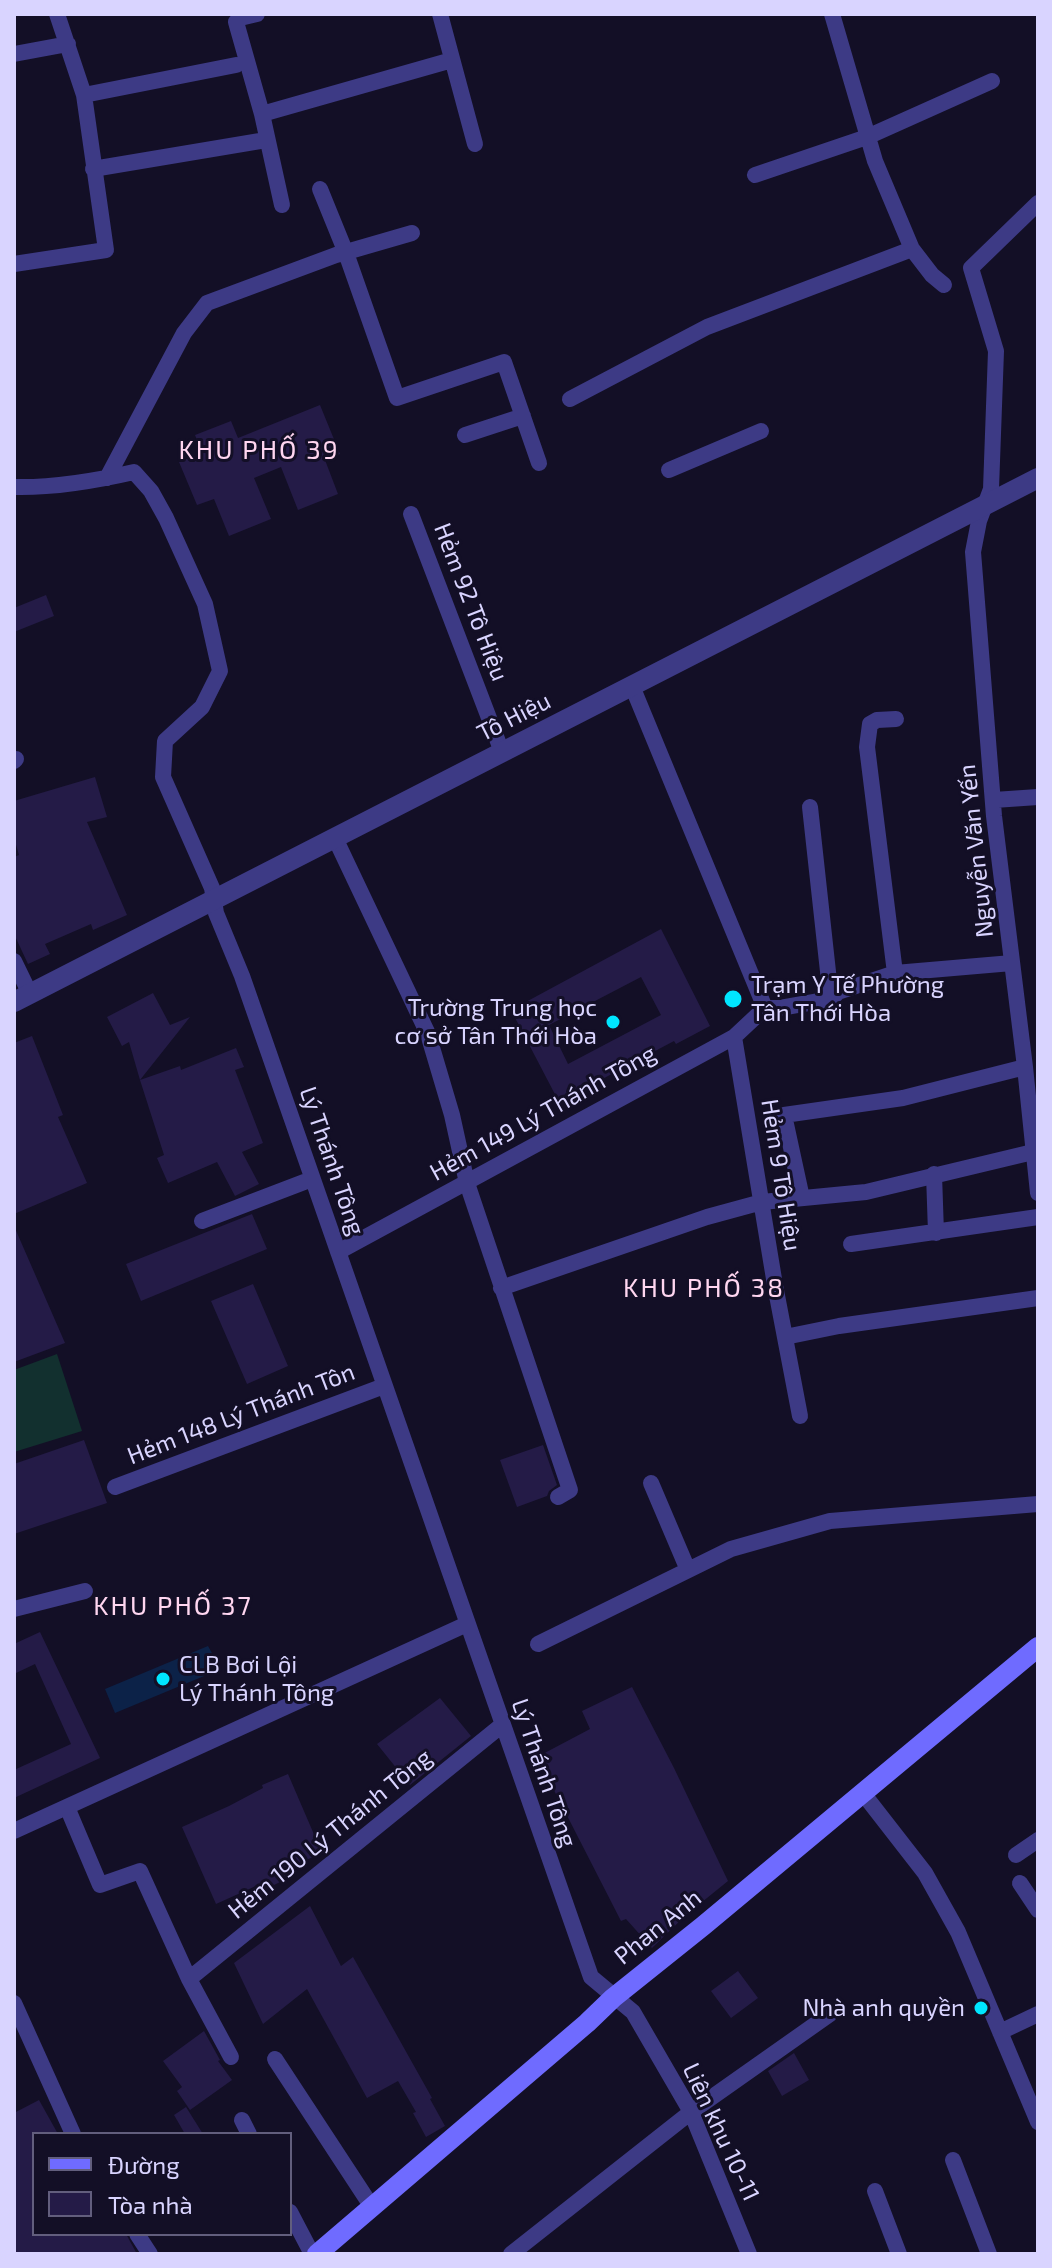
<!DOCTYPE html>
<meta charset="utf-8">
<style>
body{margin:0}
#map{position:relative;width:1052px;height:2268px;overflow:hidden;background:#130f26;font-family:"Exo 2",sans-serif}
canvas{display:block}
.frame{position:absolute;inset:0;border:16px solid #d9d4ff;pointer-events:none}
.legend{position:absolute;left:32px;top:2132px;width:260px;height:104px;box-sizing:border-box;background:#130f26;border:2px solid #625e7d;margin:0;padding:10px 14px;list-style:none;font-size:24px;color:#d9d4ff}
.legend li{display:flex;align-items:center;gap:16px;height:40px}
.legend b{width:40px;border:2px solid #625e7d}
</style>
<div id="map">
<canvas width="1052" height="2268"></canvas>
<div class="frame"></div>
<ul class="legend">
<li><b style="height:10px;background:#6f6bff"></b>Đường</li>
<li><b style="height:22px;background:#241b47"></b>Tòa nhà</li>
</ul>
</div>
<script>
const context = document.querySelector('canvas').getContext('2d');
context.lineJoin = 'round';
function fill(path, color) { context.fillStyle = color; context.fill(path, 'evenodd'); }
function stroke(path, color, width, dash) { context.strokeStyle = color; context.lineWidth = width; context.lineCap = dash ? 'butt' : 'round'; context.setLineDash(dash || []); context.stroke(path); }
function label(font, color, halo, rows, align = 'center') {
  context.font = font + ' "Exo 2",sans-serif'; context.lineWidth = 6; context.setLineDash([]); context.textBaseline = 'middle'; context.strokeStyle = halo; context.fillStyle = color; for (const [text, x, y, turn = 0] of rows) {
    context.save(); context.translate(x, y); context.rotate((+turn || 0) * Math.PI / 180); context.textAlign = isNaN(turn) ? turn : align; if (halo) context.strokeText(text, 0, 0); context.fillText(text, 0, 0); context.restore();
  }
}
const green = new Path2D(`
 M57,1354L82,1431L14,1452V1370Z`);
const water = new Path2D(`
 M208,1646L221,1669L115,1713L105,1689Z`);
const building = new Path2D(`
 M320,405L340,454L325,460L338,494L298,510L281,467L254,478L271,519L229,536L214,499L197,505L179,462L202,453L195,435L231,421L238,438Z
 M46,595L54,616L14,632V608Z
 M95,777L107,817L87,822L127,915L93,930L91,924L45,944L50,954L28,964L14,934V857L19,855L14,838V801Z
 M661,929L710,1026L676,1044L674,1041L559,1102L511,1010ZM641,977L661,1015L568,1064L549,1025Z
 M153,993L170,1025L190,1017L140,1080L129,1042L122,1046L107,1017Z
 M32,1036L63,1115L58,1117L87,1183L14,1214V1043Z
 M236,1048L244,1067L235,1070L263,1143L242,1152L259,1184L235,1196L217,1162L168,1183L157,1158L164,1155L140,1080L180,1066L181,1070Z
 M252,1214L267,1249L141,1301L126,1264Z
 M14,1226L65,1343L14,1362Z
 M253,1284L288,1366L247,1384L211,1301Z
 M84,1440L107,1503L14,1534V1464Z
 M543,1445L557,1485L549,1491L547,1496L517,1507L500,1460Z
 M40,1632L100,1758L14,1798V1770L71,1744L35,1664L14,1674V1644Z
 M632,1687L674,1768L728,1881L686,1915L652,1948L626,1919L621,1921L537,1757L590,1729L582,1711Z
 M440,1698L471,1736L410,1785L377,1744Z
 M288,1774L322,1853L288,1868L292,1876L270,1887L267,1881L216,1904L182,1827L229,1806L263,1788L262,1785Z
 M310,1906L341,1966L353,1957L432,2098L430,2099L445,2126L426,2137L413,2113L416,2112L398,2081L367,2098L307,1989L263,2024L234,1963Z
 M738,1971L758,1998L731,2018L711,1991Z
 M204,2031L220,2060L218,2061L232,2080L190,2110L177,2091L182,2087L163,2061Z
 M794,2053L809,2080L782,2096L768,2071Z
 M39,2100L58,2134H34V2234H126L137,2254H14V2113Z
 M186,2107L203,2134H185L174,2115Z`);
const minor = new Path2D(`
 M257,14L240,18L236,22L262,114L282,205
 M440,14L475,144
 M832,14L875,161L912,249L932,275L944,285
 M14,54L68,44
 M84,95L236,65
 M262,114L452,60
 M93,169L266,140
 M755,175L867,137L992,81
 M320,189L346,253L397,398L504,362L539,463
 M1038,203L971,268L996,351L991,489L979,521L973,552L994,816L1025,1067L1038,1193
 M14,264L106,250L84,95L57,14
 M570,399L707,327L912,249
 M465,435L523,416
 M669,470L761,431
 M107,478L184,333L207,303L336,255L412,233
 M14,487C54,488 95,481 134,472L151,491L166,518L205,604L220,671L202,707L165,741L163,777L212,888L216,913L242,976L591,1977L633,2012L691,2112L749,2254
 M411,514L502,752
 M632,686L765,1008
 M14,761L16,759
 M994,800L1038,797
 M810,807L831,999
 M335,838L428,1034L452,1115L467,1183L570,1490L558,1497
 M14,961L30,994
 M895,973L867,747L870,724L877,720L896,719
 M765,1008H780L831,999L838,992L895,973L1012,963
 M734,1037L775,1285L800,1416
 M934,1174L936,1233
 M802,1198L784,1115L903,1098L1025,1067
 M202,1221L312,1179
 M851,1244L1038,1217
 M338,1252L734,1037L765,1008
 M501,1288L707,1217L762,1202L866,1192L1033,1152
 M785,1337L839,1326L1038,1298
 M651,1483L688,1570
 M115,1487L384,1386
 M14,1609L85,1591
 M538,1644L731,1549L830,1521L1038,1504
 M862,1792L925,1873L958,1932L1038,2122
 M67,1807L100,1885L140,1871L189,1979L231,2057
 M14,1831L467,1624
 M1016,1855L1038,1840
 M1020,1883L1038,1910
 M189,1979L502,1725
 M14,2003L73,2134
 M1000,2032L1038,2014
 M275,2059L372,2207
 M242,2120L249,2134
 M953,2160L989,2254
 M875,2191L899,2254
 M290,2212L312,2254
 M137,2234L150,2254
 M511,2254L691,2112L830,2014`);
const tertiary = new Path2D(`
 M14,1002L1038,478`);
const secondary = new Path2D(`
 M317,2254L587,2023L613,1998L703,1926L1038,1647`);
const markers = [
 [733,999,10,"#00e5ff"],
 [613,1022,8,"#00e5ff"],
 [163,1679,8,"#00e5ff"],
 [981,2008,8,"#00e5ff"]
];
const streetNames = [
 ["Hẻm 92 Tô Hiệu",471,602,69],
 ["Tô Hiệu",514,717,-27],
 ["Nguyễn Văn Yến",976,851,-96],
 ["Hẻm 149 Lý Thánh Tông",543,1113,-29],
 ["Lý Thánh Tông",332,1161,71],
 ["Hẻm 9 Tô Hiệu",781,1175,81],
 ["Hẻm 148 Lý Thánh Tôn",241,1414,-21],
 ["Lý Thánh Tông",544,1773,71],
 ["Hẻm 190 Lý Thánh Tông",330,1834,-39],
 ["Phan Anh",658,1927,-39],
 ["Liên khu 10-11",721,2132,65]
];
const poiNames = [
 ["Trạm Y Tế Phường",751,985],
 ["Tân Thới Hòa",751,1013],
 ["Trường Trung học",597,1008,"right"],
 ["cơ sở Tân Thới Hòa",597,1036,"right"],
 ["CLB Bơi Lội",179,1665],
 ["Lý Thánh Tông",179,1693],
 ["Nhà anh quyền",965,2008,"right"]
];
const neighbourhoodNames = [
 ["KHU PHỐ 39",259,450],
 ["KHU PHỐ 38",704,1288],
 ["KHU PHỐ 37",173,1606]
];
fill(green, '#12302f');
fill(water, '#0c2248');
fill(building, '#241b47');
stroke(minor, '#3d3a85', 16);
stroke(tertiary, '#3d3a85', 20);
stroke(secondary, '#6f6bff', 20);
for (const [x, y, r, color] of markers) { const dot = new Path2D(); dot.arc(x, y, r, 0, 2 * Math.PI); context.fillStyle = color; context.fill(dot); stroke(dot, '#130f26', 3); }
label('24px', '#d9d4ff', '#130f26', streetNames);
label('24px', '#d9d4ff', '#130f26', poiNames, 'left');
context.letterSpacing = '2px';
label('26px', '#ffd6f0', '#130f26', neighbourhoodNames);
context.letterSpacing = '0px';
</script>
